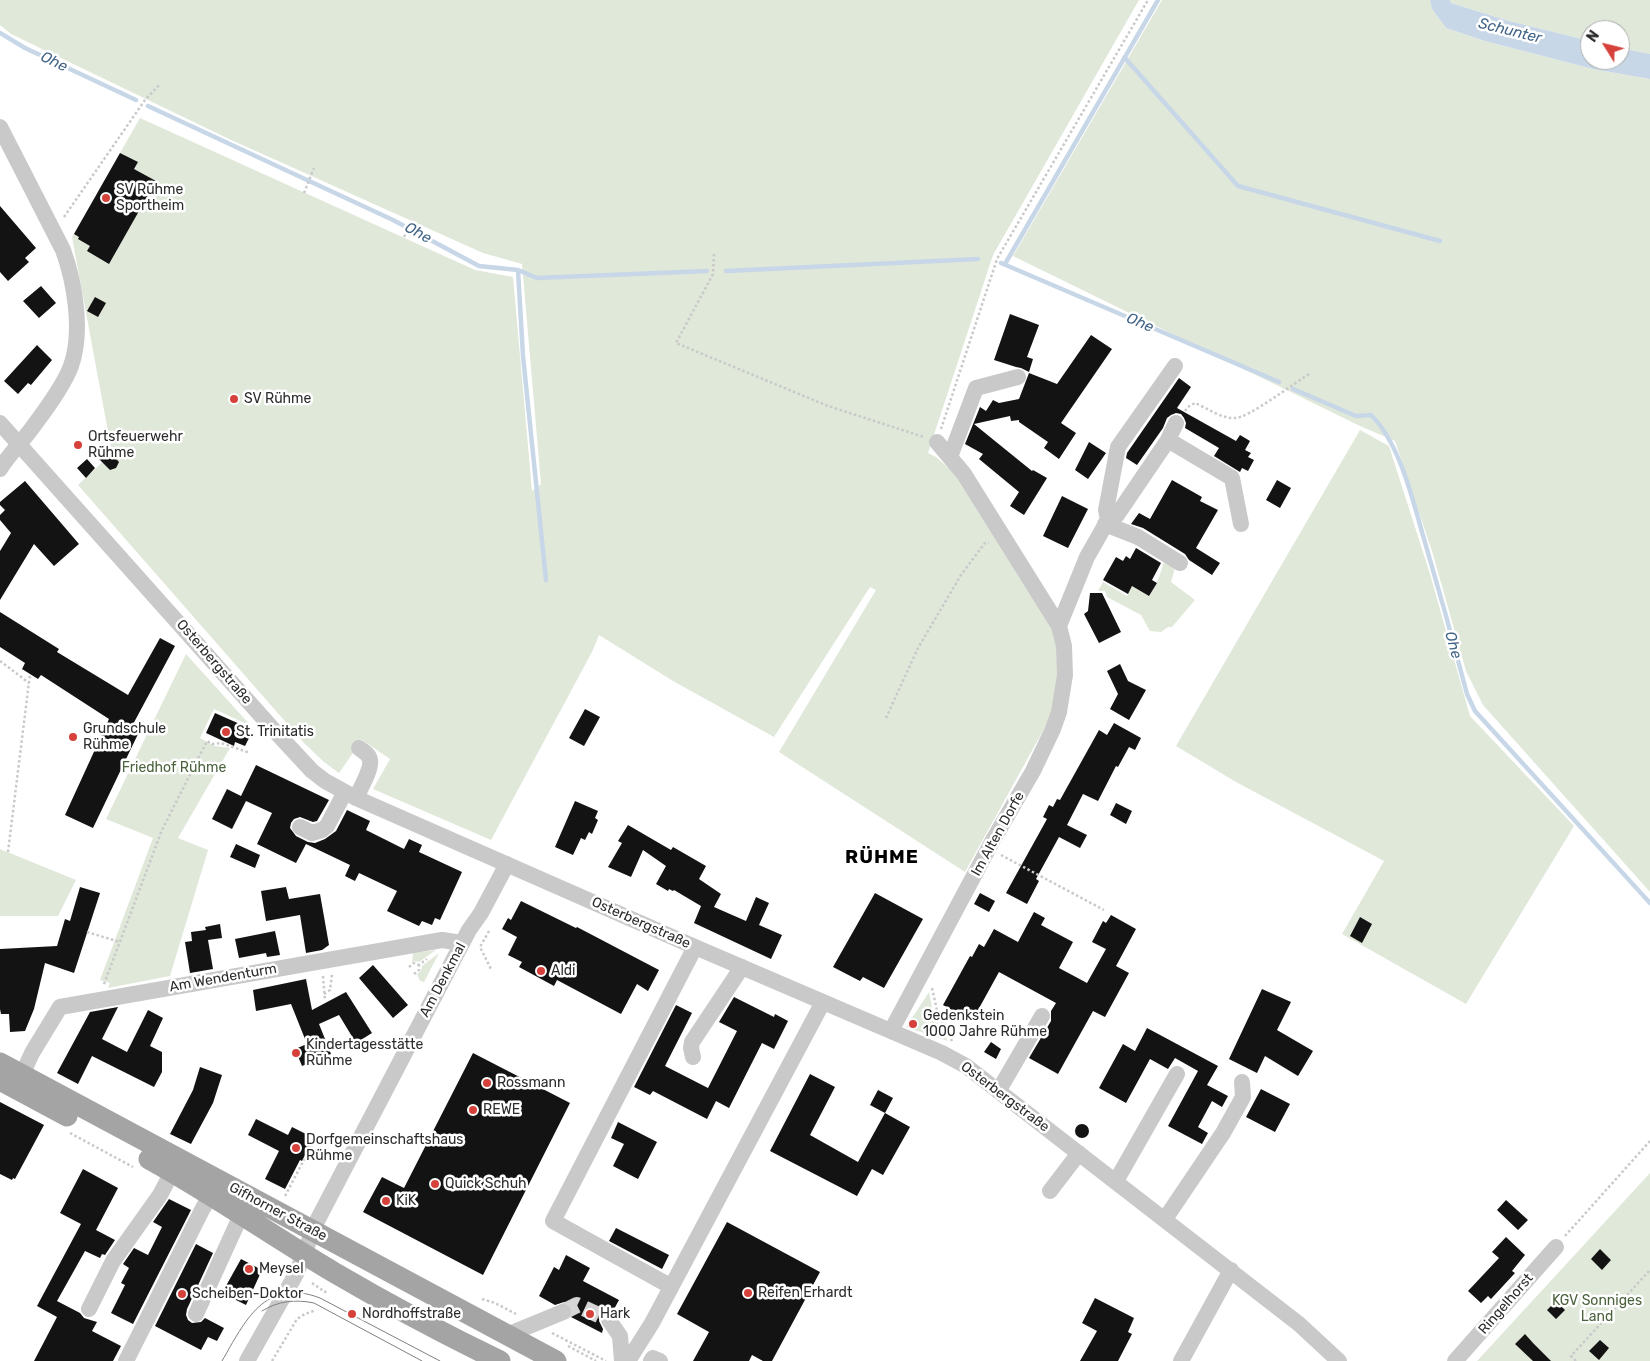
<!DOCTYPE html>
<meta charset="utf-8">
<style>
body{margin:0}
#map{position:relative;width:1650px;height:1361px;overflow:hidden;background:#fff;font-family:Rubik,sans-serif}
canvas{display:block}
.north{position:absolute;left:1580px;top:20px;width:50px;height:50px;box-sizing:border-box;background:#fff;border:1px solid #ababab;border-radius:50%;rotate:306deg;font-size:14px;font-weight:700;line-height:20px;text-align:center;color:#2c2c2c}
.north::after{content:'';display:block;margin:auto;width:18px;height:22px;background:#d6413b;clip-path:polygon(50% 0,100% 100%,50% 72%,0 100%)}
</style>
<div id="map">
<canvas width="1650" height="1361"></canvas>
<div class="north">N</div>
</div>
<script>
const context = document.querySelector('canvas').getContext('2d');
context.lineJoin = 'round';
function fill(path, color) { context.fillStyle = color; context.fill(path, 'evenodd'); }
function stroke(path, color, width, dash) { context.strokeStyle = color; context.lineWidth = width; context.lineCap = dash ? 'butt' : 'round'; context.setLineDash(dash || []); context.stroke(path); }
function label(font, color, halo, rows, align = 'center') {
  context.font = font + ' Rubik,sans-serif'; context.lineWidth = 5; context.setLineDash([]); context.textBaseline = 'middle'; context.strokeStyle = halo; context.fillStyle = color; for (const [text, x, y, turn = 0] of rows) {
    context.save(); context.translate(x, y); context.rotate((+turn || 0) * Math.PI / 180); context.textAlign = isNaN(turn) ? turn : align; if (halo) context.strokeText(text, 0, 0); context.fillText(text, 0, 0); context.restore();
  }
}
const green = new Path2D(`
 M0,0H1139L993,255L928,453L936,457L960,478L1054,631L1059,653V684L1050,718L965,872L779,752L876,590L870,587L774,737L673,681L599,635L593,650L491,840L373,789L390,759L362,740L339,773L324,762L304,743L78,485L112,453L72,237L140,118L475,270L513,277L532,491L541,484L522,264L483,253L229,139L11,34L0,25Z
 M1162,0H1430L1432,9L1446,28L1485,41L1593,69L1650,79V892L1483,705L1466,671L1432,551L1395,441L1360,426L1013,256Z
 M1450,0H1650V54L1620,48V30H1590V41L1509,21L1451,3Z
 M1360,430L1389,446L1430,574L1470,716L1574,826L1466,1004L1342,934L1384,861L1236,782L1176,746Z
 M1164,562L1175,568L1171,582L1195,600L1172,627H1168L1161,632L1150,631L1141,615L1107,597L1105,591H1098L1103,582L1127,596L1132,586L1149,596L1157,583Z
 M186,654L251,726L214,709L200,738L215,746L230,748L178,838L208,850L170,976L108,988L110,983L100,980L153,838L106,819Z
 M0,849L76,880L58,916H0Z
 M436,950L419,962L414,961L412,963L413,953Z
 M439,953L424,982L420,981L417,974L421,971L422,966Z
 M929,992L934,1016L948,1041L906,1027Z
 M1650,1173V1361H1477Z`);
const water = new Path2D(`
 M1430,0H1450L1451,3L1509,21L1590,41V60H1620V48L1650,54V79L1593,69L1485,41L1446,28L1432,9Z`);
const stream = new Path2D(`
 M0,33L25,48L136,100
 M1125,58L1238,186L1440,241
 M148,106L393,220L479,266L518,270L537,278L707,271
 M1001,263L1279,382
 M1005,264L1158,0
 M518,270L523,356L546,580
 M726,271L978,259
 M1293,389L1356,416L1371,415C1398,441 1412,496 1422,532C1438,586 1453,640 1467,694L1475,711L1650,903`);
const building = new Path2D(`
 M120,153L138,162L134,169L156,181L109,264L87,251L90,246L78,239L79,237L74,234Z
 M0,206L36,248L25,258L29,262L8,281L0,272Z
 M41,286L56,303L39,318L23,301Z
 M95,297L106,303L98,317L87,311Z
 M1010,314L1039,325L1027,357L1033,359L1029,372L1021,368L1016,367L994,360Z
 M1091,335L1112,349L1061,423L1076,433L1059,459L1044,448L1048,442L1019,422V420L1011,421L1010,416L974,424L1032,471L1033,470L1047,478L1024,515L1010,506L1019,492L979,459L983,454L965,444L980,407L986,411L993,400L999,403L1019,399L1029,373L1057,384Z
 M37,345L52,360L31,385L28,383L18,394L4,381Z
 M1179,378L1191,387L1177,408L1236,441L1240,435L1250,441L1245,450L1251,453L1248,457L1254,460L1248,471L1242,468L1240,472L1214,456L1219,448L1185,428L1186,423L1184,418L1181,414L1176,413L1171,415L1167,418L1163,428L1137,465L1126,458L1127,453Z
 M1089,442L1106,453L1088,479L1075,470Z
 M103,445L119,462L116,468L110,470L94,454Z
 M87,459L95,468L86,478L77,468Z
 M1172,480L1202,497L1200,501L1218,510L1196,548L1220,563L1212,575L1189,560L1185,554L1143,528L1131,524L1139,513L1150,519Z
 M1277,480L1291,488L1280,508L1266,500Z
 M25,481L79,544L54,566L34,544L0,600V551L11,533L0,520V515L5,510L0,505V502Z
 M1062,496L1088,509L1068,548L1043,536Z
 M1136,548L1161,563L1152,580L1157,583L1149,596L1132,586L1128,594L1103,580L1116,557L1123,561L1126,556L1130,559Z
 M1090,593H1102L1121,632L1099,643L1084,614L1088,611Z
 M0,612L59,649L57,652L128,695L160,638L175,646L131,728L139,732L93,828L65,815L109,719L41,675L38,679L22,669L25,663L0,647Z
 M1120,664L1128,681L1146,690L1129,720L1110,709L1118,694L1107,671Z
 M585,709L600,717L584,746L569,738Z
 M215,713L242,725L241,729L251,734L245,746L235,742L234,746L206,733Z
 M1114,723L1141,738L1135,750L1129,747L1118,767L1116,766L1098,801L1083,794L1067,825L1087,835L1080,848L1059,837L1036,879L1039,881L1027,904L1006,893L1047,819L1043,817L1049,805L1053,807L1057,799L1060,800L1099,730L1107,735Z
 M256,765L329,800L317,821L313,822L300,817L294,819L291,823L290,828L296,836L308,842L315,843L325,839L336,831L347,810L370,821L366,830L404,849L409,839L422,845L419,852L462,872L440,920L435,918L432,925L422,921L419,926L387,911L397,891L359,873L355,881L345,876L350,865L306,844L296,863L257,844L272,813L246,801L232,829L212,819L227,789L241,796Z
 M575,801L598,811L595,818L598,820L592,834L589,832L585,840L581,838L573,855L555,847Z
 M1116,803L1132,811L1126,824L1110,815Z
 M628,825L671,850L673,847L706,866L699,879L721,894L714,907L746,921L756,897L769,903L759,925L782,935L771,959L694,923L701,906L674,890L673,891L669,889L668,891L656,884L666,866L643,850L631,877L608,867L622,843L618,841Z
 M236,844L260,855L255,868L230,857Z
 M80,887L100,893L74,973L45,963L34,1009L25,1031L10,1032L9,1014H1L0,1009V949L57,946L65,919L70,921Z
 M286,887L289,899L320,894L329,945L322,950L306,953L300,915L266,921L261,891Z
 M875,893L923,919L884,988L863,977L860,981L833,967Z
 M980,893L995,901L989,912L974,904Z
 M521,901L576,928L577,927L659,970L648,991L637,984L621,1014L557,980L554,986L519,967L522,962L508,955L517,937L502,929L508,918L511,920Z
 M1034,912L1045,918L1041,925L1073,942L1059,968L1087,983L1106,949L1092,942L1103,921L1106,923L1111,915L1136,929L1116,966L1129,973L1105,1017L1093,1011L1058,1074L1029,1058L1051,1021V1011L1056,1003L999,972L972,1021L943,1005L970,956L972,957L979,944L984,947L994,929L1018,942Z
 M1360,917L1372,924L1362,943L1350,936Z
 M220,924L222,938L208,940L213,969L190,973L185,942L192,941L191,932L206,930L205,927Z
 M275,931L280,955L267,957L266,953L239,958L235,939Z
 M373,965L408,1005L393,1018L359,978Z
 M306,979L312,1010L346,992L372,1033L356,1043L339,1015L319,1024L331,1054L302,1066L295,1049L307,1044L291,1004L256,1011L253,990Z
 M1262,989L1291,1002L1277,1030L1313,1051L1298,1076L1265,1056L1257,1073L1229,1059Z
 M734,997L774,1017L775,1014L788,1021L774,1049L762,1043L729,1108L716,1101L707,1119L653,1091L650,1095L634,1087L676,1005L692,1013L665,1066L708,1088L737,1031L719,1022Z
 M118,1007L102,1039L127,1052L148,1010L163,1018L150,1046L162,1052V1072L154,1087L92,1056L78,1084L57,1073L90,1012Z
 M1147,1028L1218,1066L1207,1085L1228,1096L1222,1107L1212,1101L1198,1127L1208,1133L1202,1144L1168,1126L1198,1071L1175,1058L1168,1069L1150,1059L1126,1103L1099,1088L1123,1044L1135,1051Z
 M991,1042L1001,1049L996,1059L984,1052Z
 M473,1053L570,1103L483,1275L363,1212L382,1177L404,1188Z
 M200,1067L222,1075L213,1103L191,1144L170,1134L193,1090Z
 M810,1074L835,1087L810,1135L858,1162L885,1113L910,1127L883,1175L872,1169L857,1196L770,1151Z
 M1261,1089L1290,1104L1275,1132L1246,1117Z
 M878,1090L893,1098L885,1113L870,1105Z
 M0,1102L44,1125L15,1179L13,1178L12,1180L0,1174Z
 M256,1119L288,1135L292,1127L314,1138L302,1161L300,1160L285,1189L265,1179L279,1151L248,1135Z
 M618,1122L657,1142L638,1179L613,1166L624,1144L611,1138Z
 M1075 1131a7 7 0 1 1 14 0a7 7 0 1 1-14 0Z
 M83,1169L118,1188L96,1230L115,1240L105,1255L102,1254L100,1258L85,1251L57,1301L80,1313L84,1318L97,1322L92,1331L121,1346L113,1361H34L57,1317L37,1306L81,1224L60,1213Z
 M169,1199L191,1210L133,1324L111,1313L125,1285L121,1283L129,1268L123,1264L134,1248L148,1255L162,1227L153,1222Z
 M1506,1200L1528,1220L1518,1230L1497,1210Z
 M727,1222L820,1272L772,1361H763L752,1355L749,1361H693L709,1332L677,1314Z
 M616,1228L669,1255L662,1269L609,1241Z
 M1506,1237L1525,1255L1512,1271L1515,1273L1491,1299L1488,1296L1481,1303L1468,1291L1499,1258L1492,1252Z
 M196,1244L213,1253L187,1309L186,1315L188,1320L192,1323L201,1322L205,1318L224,1328L217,1341L208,1337L201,1350L155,1326Z
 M1600,1249L1611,1260L1602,1270L1591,1259Z
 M566,1255L590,1268L583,1281L619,1300L613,1311L608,1310L600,1315L599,1321L603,1329L602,1333L571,1317L572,1309L569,1304L564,1302L555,1305L539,1296L554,1267L559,1270Z
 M241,1259L262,1270L246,1305L222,1293Z
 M1095,1298L1134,1318L1128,1332L1132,1334L1118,1361H1080L1097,1331L1082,1323Z
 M1556,1301L1565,1310L1556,1319L1547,1310Z
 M1525,1334L1533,1343L1551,1361H1533L1515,1344Z
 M1600,1340L1609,1348L1599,1360L1589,1351Z`);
const minorTunnel = new Path2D(`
 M563,1312L577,1305L609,1320`);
const path = new Path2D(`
 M304,193L314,168
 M64,217L145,100L160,84
 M404,237L412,221
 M714,254L713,274L676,343L828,406L924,437
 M1185,411L1188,407L1195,403C1207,408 1222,419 1235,418C1249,418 1295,382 1311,373
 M941,429L997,259L1148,0
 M0,661L29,683
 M886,718L918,648L961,575L985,543H989
 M8,852L30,674
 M1001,855L1104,910
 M489,931L480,947L491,969
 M87,932L120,942
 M409,967L414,963L419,965
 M414,974L419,970V965L427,959
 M323,976L325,1000
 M104,984L162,830L207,741L212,744L221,743L250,753
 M932,988L938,1015L952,1041
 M324,994L330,990L332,974
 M70,1133L133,1167
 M285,1196L315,1139
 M1565,1236L1650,1141
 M312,1283L325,1292L327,1289
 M482,1299L495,1303L516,1314
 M552,1333L606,1361
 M568,1346L596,1361
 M272,1361L297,1319L305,1314L316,1310
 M1576,1361L1571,1356L1650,1270`);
const minor = new Path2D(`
 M0,127L63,250C75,283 83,332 71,366C64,385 47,408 35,424C24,440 10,453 0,469
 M0,423L272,728L312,771L325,781L356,798L695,947L942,1053L966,1066L1299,1324L1339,1361
 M1168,440L1176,423
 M937,442L964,474L1059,626
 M950,457L976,388L1018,377
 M1108,520L1117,515L1168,440L1232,478L1241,524
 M1108,520L1106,510L1118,447L1175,366
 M1105,524L1138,537L1180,563
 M356,798C360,789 372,769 370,760C369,754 363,751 359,748
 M300,827L312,833L322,830L327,826L345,792
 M891,1031L993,840L1033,771L1053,729L1059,712L1065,675L1064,646L1059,626L1087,557L1108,520
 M693,1057L691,1048L692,1042L742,967
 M22,1075L32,1053L60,1007L442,940L462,943
 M999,1090L1042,1016
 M1116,1181L1177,1074
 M1050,1191L1079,1153
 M1165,1219L1223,1133L1243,1097L1242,1082
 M670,1286L553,1221L695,947
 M89,1309L113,1261L160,1195L172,1172
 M196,1314L241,1215
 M609,1320L620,1336L622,1361
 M507,1335L563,1312
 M126,1361L203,1208L217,1185
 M247,1361L296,1274L317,1221L469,930L481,913L507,864
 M628,1361L652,1323L823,1002
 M651,1361L653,1358L660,1361
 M1181,1361L1231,1270
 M1455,1361L1556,1247`);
const major = new Path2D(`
 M0,1063L556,1361
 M0,1080L67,1116
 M149,1159C213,1194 272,1236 335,1273C388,1304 444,1334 500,1361`);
const tram = new Path2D(`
 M262,1311C278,1301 295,1299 314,1303L422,1361
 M222,1361C245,1321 265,1277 320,1298L440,1361`);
const markers = [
 [106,198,5,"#d6413b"],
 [234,399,5,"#d6413b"],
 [78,445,5,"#d6413b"],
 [226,732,5,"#d6413b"],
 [73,737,5,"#d6413b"],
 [541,971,5,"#d6413b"],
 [913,1024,5,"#d6413b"],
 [296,1053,5,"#d6413b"],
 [487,1083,5,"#d6413b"],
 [473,1110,5,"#d6413b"],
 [296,1148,5,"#d6413b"],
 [435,1184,5,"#d6413b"],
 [386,1201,5,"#d6413b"],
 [249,1269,5,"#d6413b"],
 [748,1293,5,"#d6413b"],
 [182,1294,5,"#d6413b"],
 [352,1314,5,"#d6413b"],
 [590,1314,5,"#d6413b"]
];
const poiNames = [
 ["SV Rühme",116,190],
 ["Sportheim",116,206],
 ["SV Rühme",244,399],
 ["Ortsfeuerwehr",88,437],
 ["Rühme",88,453],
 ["Grundschule",83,729],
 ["Rühme",83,745],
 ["St. Trinitatis",236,732],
 ["Aldi",551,971],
 ["Gedenkstein",923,1016],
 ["1000 Jahre Rühme",923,1032],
 ["Kindertagesstätte",306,1045],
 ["Rühme",306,1061],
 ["Rossmann",497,1083],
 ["REWE",483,1110],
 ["Dorfgemeinschaftshaus",306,1140],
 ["Rühme",306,1156],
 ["Quick Schuh",445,1184],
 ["KiK",396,1201],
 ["Meysel",259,1269],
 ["Reifen Erhardt",758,1293],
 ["Scheiben-Doktor",192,1294],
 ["Nordhoffstraße",362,1314],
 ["Hark",600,1314]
];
const streetNames = [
 ["Osterbergstraße",214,662,49],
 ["Im Alten Dorfe",998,834,-61],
 ["Osterbergstraße",641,923,24],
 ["Am Wendenturm",223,978,-10],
 ["Am Denkmal",443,980,-62],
 ["Osterbergstraße",1005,1097,37],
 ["Gifhorner Straße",278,1212,28],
 ["Ringelhorst",1506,1304,-49]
];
const parkNames = [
 ["Friedhof Rühme",174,768],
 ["KGV Sonniges",1597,1301],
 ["Land",1597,1317]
];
const waterNames = [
 ["Schunter",1510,31,14],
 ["Ohe",54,62,25],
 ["Ohe",418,233,28],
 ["Ohe",1140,323,23],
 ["Ohe",1453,645,74]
];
const districtNames = [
 ["RÜHME",882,858]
];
fill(green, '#e0e8da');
fill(water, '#c7d7e7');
stroke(stream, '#c7d7e7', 4.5);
fill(building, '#131313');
stroke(minorTunnel, '#d5d5d5', 16, [16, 8]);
stroke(path, '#c9c9c9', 2.5, [2.5, 2.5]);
stroke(minor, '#c9c9c9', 16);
stroke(major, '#a4a4a4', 21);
stroke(tram, '#818181', 1);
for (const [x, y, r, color] of markers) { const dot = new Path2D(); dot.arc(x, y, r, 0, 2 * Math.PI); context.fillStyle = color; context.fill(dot); stroke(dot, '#fff', 2); }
label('14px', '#2c2c2c', '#fff', poiNames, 'left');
label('14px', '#2c2c2c', '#fff', streetNames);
label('14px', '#4b633d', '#fff', parkNames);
label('italic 15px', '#416486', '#fff', waterNames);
context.letterSpacing = '1px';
label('bold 19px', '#000', '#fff', districtNames);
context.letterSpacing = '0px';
</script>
